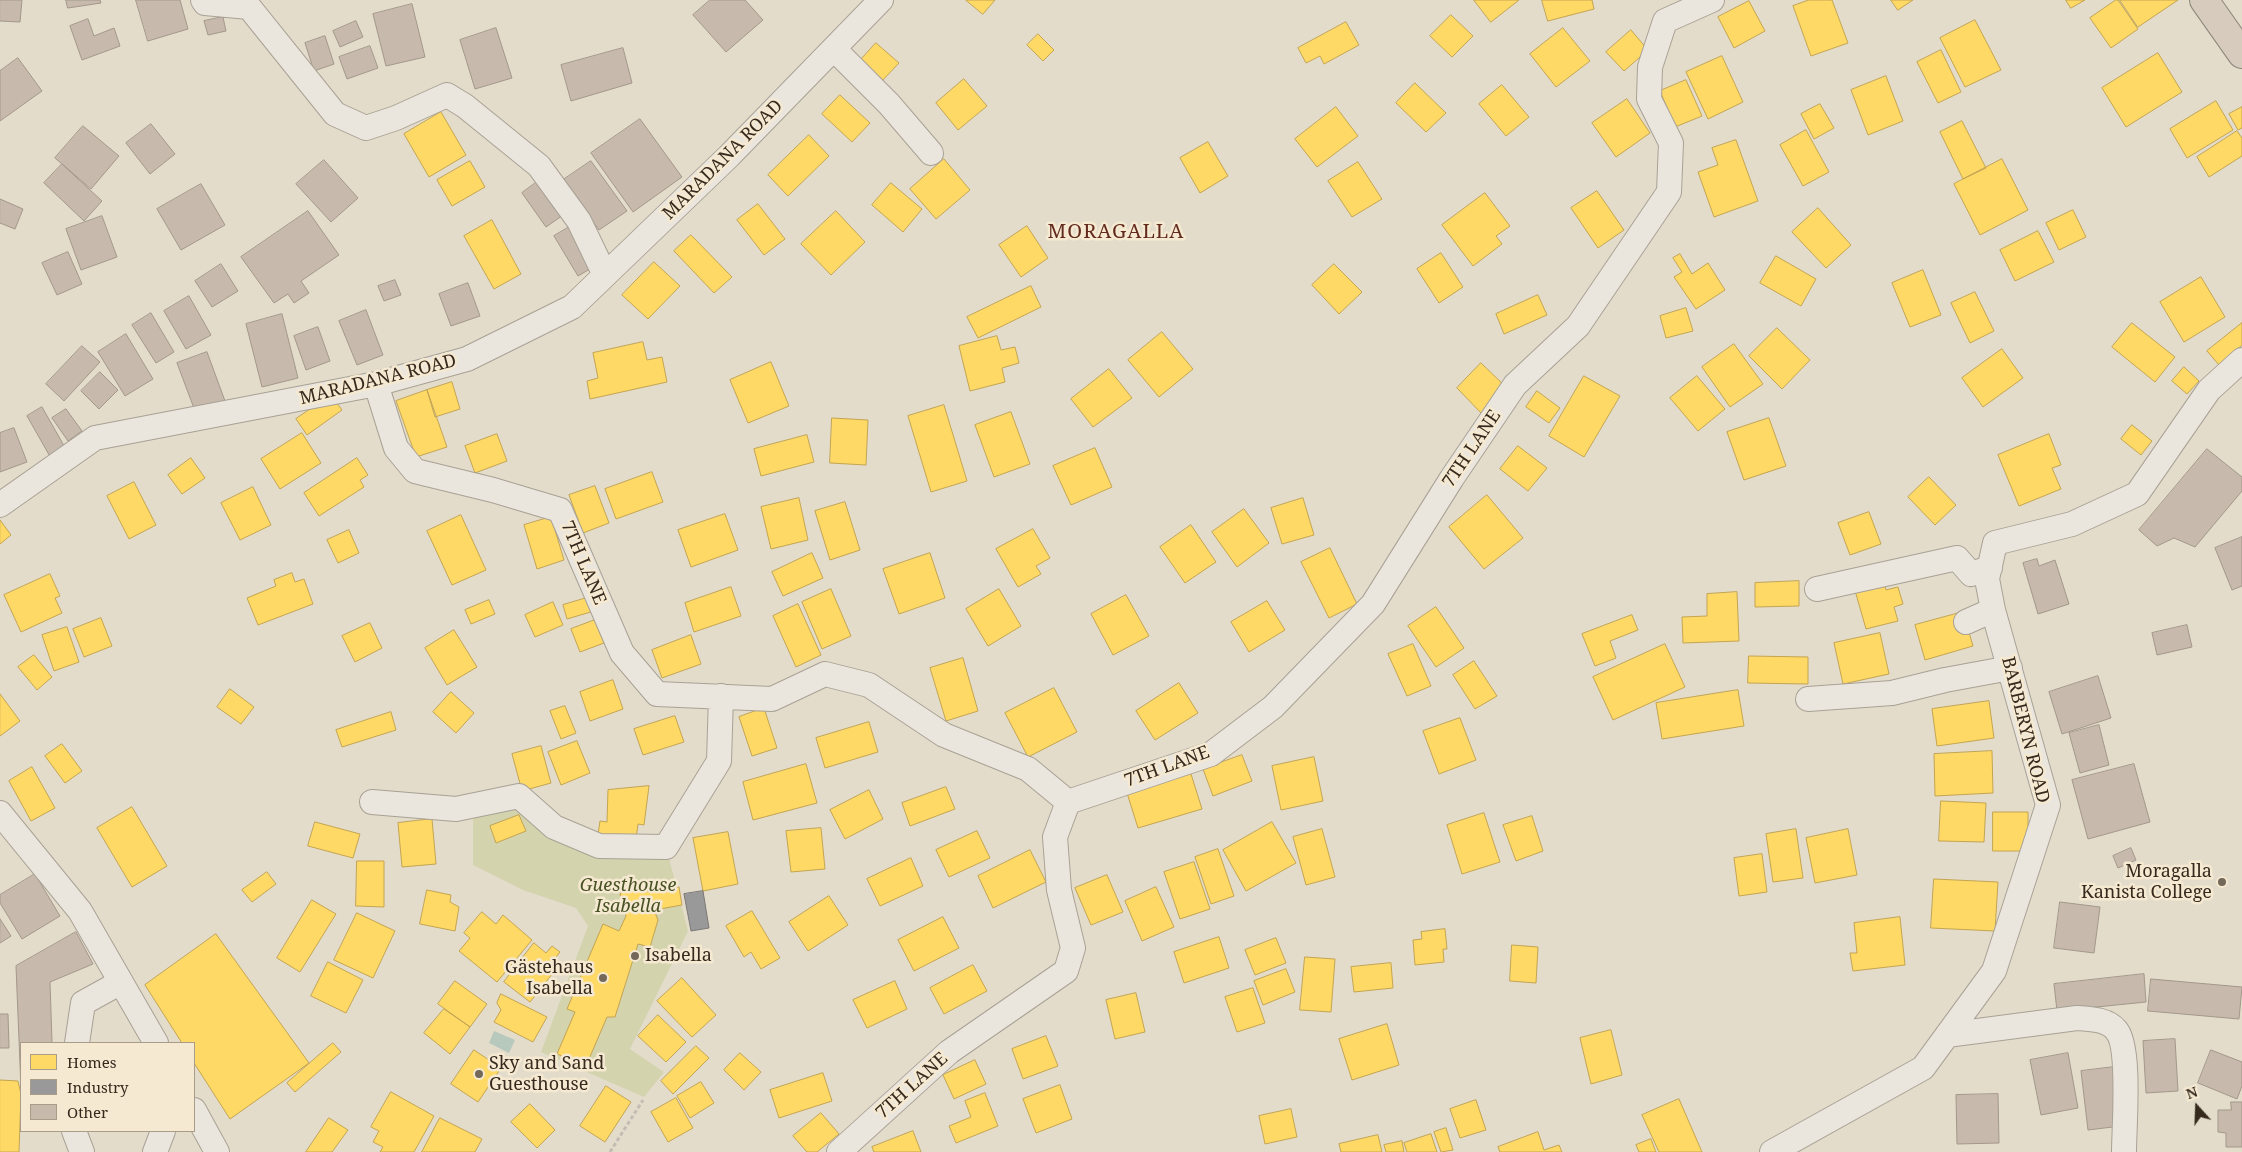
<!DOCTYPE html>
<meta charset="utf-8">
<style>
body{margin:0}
#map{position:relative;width:2242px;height:1152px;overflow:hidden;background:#e3dccb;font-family:"Noto Serif",serif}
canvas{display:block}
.legend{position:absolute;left:20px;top:1042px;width:175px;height:90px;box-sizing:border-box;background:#f5e9d1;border:1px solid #a99c89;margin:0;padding:6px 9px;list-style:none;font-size:15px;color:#36291d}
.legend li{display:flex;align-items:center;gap:10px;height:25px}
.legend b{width:25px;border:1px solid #a99c89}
.north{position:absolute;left:2172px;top:1082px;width:50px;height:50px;-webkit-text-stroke:4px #f5e9d1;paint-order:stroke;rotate:340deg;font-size:14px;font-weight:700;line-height:20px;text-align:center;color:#36291d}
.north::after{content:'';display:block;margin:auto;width:18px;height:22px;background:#36291d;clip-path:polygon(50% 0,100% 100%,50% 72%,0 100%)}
</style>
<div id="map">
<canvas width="2242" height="1152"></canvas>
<ul class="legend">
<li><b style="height:14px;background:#ffd966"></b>Homes</li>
<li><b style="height:14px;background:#999"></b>Industry</li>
<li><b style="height:14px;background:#c7baac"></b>Other</li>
</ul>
<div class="north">N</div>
</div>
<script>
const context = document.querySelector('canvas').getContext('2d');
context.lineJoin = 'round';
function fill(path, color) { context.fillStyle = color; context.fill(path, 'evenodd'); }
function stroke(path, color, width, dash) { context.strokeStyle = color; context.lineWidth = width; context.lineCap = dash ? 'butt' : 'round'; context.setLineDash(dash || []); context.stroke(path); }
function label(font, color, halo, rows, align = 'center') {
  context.font = font + ' "Noto Serif",serif'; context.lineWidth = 5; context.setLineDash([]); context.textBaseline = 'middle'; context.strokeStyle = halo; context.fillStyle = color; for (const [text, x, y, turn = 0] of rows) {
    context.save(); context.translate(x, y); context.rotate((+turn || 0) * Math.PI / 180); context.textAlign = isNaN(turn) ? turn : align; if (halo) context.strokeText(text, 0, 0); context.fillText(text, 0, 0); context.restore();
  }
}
const green = new Path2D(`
 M519,796L554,827L666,847L688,931L630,1049L664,1072L644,1097L541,1052L588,926L576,908L523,890L473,865V807Z`);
const water = new Path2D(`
 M494,1031L515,1040L509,1053L489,1043Z`);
const homes = new Path2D(`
 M966,0H995L983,14Z
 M1474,0H1519L1491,22Z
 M1542,0H1592L1594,9L1548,21Z
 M1809,0H1832L1848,43L1811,56L1793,6Z
 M1891,0H1913L1898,10Z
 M2066,0H2085L2071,8Z
 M2116,0H2118L2138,29L2111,48L2090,18Z
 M2120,0H2178L2138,27Z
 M1749,1L1765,31L1734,48L1718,17Z
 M1451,15L1473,36L1452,57L1430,36Z
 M1975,20L2001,70L1965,87L1940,38Z
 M1346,22L1359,45L1324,64L1320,56L1306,63L1298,48Z
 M1563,28L1590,61L1556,87L1530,54Z
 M1631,30L1648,50L1624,71L1606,52Z
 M1038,34L1054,50L1043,61L1027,45Z
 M876,43L899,63L879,84L857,64Z
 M1941,50L1961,92L1938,103L1917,62Z
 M2158,53L2182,92L2126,127L2102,88Z
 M1722,56L1743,102L1708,119L1686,72Z
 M1886,76L1903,121L1868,135L1851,90Z
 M964,79L987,106L958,130L936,103Z
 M1686,80L1702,116L1675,127L1660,91Z
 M1415,83L1446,113L1426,132L1396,103Z
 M1502,85L1529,117L1506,136L1479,104Z
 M840,95L870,123L852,142L822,114Z
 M1627,99L1650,133L1616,157L1592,123Z
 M2216,101L2233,130L2187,158L2170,129Z
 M1820,104L1834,128L1814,139L1801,114Z
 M1336,107L1358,136L1317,167L1295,139Z
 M2242,107V128L2238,130L2229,114Z
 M441,112L466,155L429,177L404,134Z
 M1962,121L1986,168L1963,179L1940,132Z
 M1806,130L1829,172L1803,186L1780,145Z
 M2237,131L2242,138V156L2209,177L2197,157Z
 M809,135L829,156L788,196L768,175Z
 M1736,140L1758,201L1714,217L1698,172L1718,165L1712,148Z
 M1208,142L1228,176L1200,193L1180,158Z
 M944,159L970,190L936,219L910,189Z
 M2002,159L2028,210L1980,235L1954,184Z
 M470,161L485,187L452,206L437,180Z
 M1358,162L1382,199L1352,217L1328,181Z
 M891,183L922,209L903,232L872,205Z
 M1597,191L1624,230L1598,248L1571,208Z
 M1485,193L1510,226L1496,236L1502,244L1473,266L1442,225Z
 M758,204L785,239L764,255L737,220Z
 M1818,208L1851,245L1826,268L1792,232Z
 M2073,210L2086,237L2059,250L2046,223Z
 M836,211L865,242L831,275L801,244Z
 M492,220L521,274L494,289L464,236Z
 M1027,226L1048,258L1021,277L999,245Z
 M2038,231L2054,262L2015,281L2000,250Z
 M691,235L732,277L714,293L674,251Z
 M1441,253L1463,287L1439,303L1417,269Z
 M1680,254L1692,274L1708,263L1725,290L1696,309L1674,277L1682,272L1673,258Z
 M1776,256L1816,279L1801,306L1760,283Z
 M654,262L680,286L648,319L622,295Z
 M1334,264L1362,292L1339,314L1312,285Z
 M1923,270L1941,315L1910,327L1892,283Z
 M2201,277L2225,317L2184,342L2160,302Z
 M1031,286L1041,307L978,338L967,317Z
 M1975,292L1994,331L1970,343L1951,303Z
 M1538,295L1547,315L1504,334L1496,314Z
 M1686,308L1693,331L1666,338L1660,316Z
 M2132,323L2175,357L2155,382L2112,347Z
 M2242,323V345L2219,365L2207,351Z
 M1777,328L1810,360L1782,389L1749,356Z
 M1162,332L1193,369L1159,397L1128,360Z
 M997,336L1001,350L1015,347L1019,363L1002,368L1005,382L970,391L959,346Z
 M643,342L647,360L662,357L667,382L590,399L587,381L598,378L593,353Z
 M1734,344L1763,384L1730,407L1702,367Z
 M2002,349L2023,378L1983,407L1962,378Z
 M771,362L789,406L748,423L730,380Z
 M1481,363L1509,390L1483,415L1457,388Z
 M2184,367L2199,381L2187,394L2172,381Z
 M1109,369L1132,398L1093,427L1071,399Z
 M1584,376L1620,396L1584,457L1549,436Z
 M1697,376L1725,409L1698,431L1670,398Z
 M452,382L460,409L435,417L427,390Z
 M427,390L447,447L416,457L396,401Z
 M1537,391L1560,408L1549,423L1526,407Z
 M331,395L342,410L307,435L296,419Z
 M944,405L967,481L931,492L908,416Z
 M1011,412L1030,464L994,477L975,425Z
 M832,418L868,420L866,465L830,463Z
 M1769,418L1786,466L1744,480L1727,432Z
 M2132,425L2152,441L2141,455L2121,439Z
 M302,433L321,463L280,489L261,459Z
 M497,434L507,461L475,473L465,446Z
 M2049,434L2061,465L2052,468L2061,489L2019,506L1998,455Z
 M807,435L814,462L761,476L754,449Z
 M1518,446L1547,468L1528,491L1500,469Z
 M1095,448L1112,487L1071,505L1053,466Z
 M191,458L205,478L182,494L168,475Z
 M357,458L368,475L360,480L364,487L319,516L304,493Z
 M652,472L663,502L616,519L605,489Z
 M1929,477L1956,505L1935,525L1908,497Z
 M134,482L156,525L129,539L107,496Z
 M595,486L609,523L583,533L569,495Z
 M253,487L271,525L240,540L221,503Z
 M1487,495L1523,538L1484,569L1449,527Z
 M799,498L808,540L771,549L761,507Z
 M1303,498L1314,535L1282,544L1271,508Z
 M845,502L860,550L830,560L815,511Z
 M1244,509L1269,543L1237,567L1212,532Z
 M1869,512L1881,544L1850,555L1838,523Z
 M725,514L738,550L691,567L678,530Z
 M461,515L486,570L452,585L427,531Z
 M551,517L564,560L537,569L524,525Z
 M0,520L11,535L0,544Z
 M1191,525L1216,562L1185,583L1160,547Z
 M1033,529L1050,558L1036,566L1041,574L1018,587L996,549Z
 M349,530L359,553L338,563L327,540Z
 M1330,548L1357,604L1329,618L1301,562Z
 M812,553L823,578L783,596L772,572Z
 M930,553L945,598L899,614L883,569Z
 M292,573L295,582L304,579L313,604L258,625L247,598L276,586L274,580Z
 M50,574L60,596L55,598L62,613L21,632L4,595Z
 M1883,579L1886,590L1898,587L1903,604L1894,607L1898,621L1866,629L1854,587Z
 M1799,581V606L1755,607V583Z
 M731,587L741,616L694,632L685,603Z
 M831,589L851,636L822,649L802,602Z
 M999,589L1021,626L988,646L966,609Z
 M1737,592L1739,641L1683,643L1682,617L1707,616V594Z
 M1126,595L1149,636L1113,655L1091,614Z
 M590,597L594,611L567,619L563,605Z
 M489,600L495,614L471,624L465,610Z
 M1267,601L1285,630L1249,652L1231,622Z
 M553,602L563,625L535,637L525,615Z
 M798,604L821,655L796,667L773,616Z
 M1436,607L1464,648L1436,667L1408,626Z
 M1963,612L1973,646L1925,660L1915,625Z
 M1632,615L1638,630L1610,641L1616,658L1595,666L1582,634Z
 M101,618L112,646L84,657L73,629Z
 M595,620L604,643L580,652L571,629Z
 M370,623L382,648L355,662L342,636Z
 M67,627L79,662L54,671L42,635Z
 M454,630L477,667L447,685L425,648Z
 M1880,633L1889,674L1843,684L1834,643Z
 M691,635L701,664L662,678L652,650Z
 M1413,644L1431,686L1407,696L1388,654Z
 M1665,644L1685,687L1613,720L1593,677Z
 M34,655L52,677L37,690L18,667Z
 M1749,656L1808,657V684L1748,683Z
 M963,658L978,711L946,721L930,668Z
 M1474,661L1497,696L1475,709L1453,675Z
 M613,680L623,709L590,721L580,692Z
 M1179,683L1198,713L1155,740L1136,711Z
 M1054,688L1077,732L1028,757L1005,713Z
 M230,689L254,707L241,724L217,707Z
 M1738,690L1744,726L1662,739L1656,703Z
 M451,692L474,713L456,733L433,712Z
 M0,694L20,721L0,736Z
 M1989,701L1994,738L1937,746L1932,709Z
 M565,706L576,733L561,739L550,711Z
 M764,708L777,748L752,756L739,717Z
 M391,712L396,730L342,747L336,730Z
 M675,716L684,742L643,755L634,729Z
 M1460,718L1476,760L1439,774L1423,731Z
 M869,722L878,752L825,768L816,738Z
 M577,741L590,773L561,785L548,752Z
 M62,744L82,771L65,783L45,756Z
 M541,746L551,783L522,791L512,754Z
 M1992,751L1993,793L1935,796L1934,754Z
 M1242,755L1252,781L1213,796L1203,769Z
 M1314,757L1323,801L1281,810L1272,766Z
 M806,764L817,803L753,820L743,782Z
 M32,767L55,808L31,821L9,781Z
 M1191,774L1202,809L1138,828L1127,793Z
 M649,786L644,825L638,824L636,839L598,834L600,821L607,822L608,790Z
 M946,787L955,809L910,826L902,803Z
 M869,790L883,819L845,839L830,810Z
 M1941,801L1986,803L1984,842L1939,841Z
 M132,807L167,866L132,887L97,828Z
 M1993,812H2028V851H1993Z
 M1484,813L1500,862L1462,874L1447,825Z
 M519,815L526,831L496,843L490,826Z
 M1532,816L1543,851L1516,861L1503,825Z
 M432,819L436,864L402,867L398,823Z
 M315,822L360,834L353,858L308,846Z
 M1272,822L1296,863L1246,891L1223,850Z
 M821,828L825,869L791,872L786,831Z
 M1322,829L1335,877L1306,885L1293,837Z
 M1796,829L1803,878L1773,882L1766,834Z
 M1848,829L1857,875L1815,883L1806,838Z
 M977,831L990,858L949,877L936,850Z
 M728,832L738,884L703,891L693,838Z
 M1218,849L1234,896L1211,904L1195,857Z
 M1030,850L1046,882L993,908L978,876Z
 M1762,854L1767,892L1739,896L1734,858Z
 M911,858L923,886L880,906L867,879Z
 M357,861H384V907L356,906Z
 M1194,862L1210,909L1180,919L1164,872Z
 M267,872L276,884L252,902L242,890Z
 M1107,875L1123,912L1091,925L1075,888Z
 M1934,879L1998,882L1995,931L1931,928Z
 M642,882L648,892L679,887L682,905L654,910L658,920L650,947L638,944L615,1017H607L586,1066L557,1054L575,1012L567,1009L603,924L619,931L626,916L620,894L631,885Z
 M1156,887L1174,927L1142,941L1125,901Z
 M427,890L451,895L450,902L459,907L455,931L420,924Z
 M829,896L848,925L808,951L789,922Z
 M312,900L336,914L300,972L277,958Z
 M752,911L780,958L761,969L751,952L744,957L726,926Z
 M482,912L496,924L503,915L532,940L497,982L459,951L470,938L464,933Z
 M357,913L395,931L373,978L334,960Z
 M943,917L959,948L914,971L898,940Z
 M1900,917L1905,965L1853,971L1850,953H1857L1854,923Z
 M1445,929L1447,949H1443L1444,962L1415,965L1413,940L1422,939L1421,932Z
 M216,934L309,1063L230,1119L194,1063V1043H182L145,985Z
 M1219,937L1229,968L1184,983L1174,952Z
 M1276,938L1286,963L1255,975L1245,950Z
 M534,943L546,953L552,946L560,952L553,961L557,968L530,1002L504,982Z
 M1512,945L1538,947L1536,983L1510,981Z
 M1305,957L1335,959L1331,1012L1300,1010Z
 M328,962L363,980L346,1013L311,996Z
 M1391,963L1393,988L1354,992L1351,967Z
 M973,965L987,991L944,1014L930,988Z
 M1286,969L1295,992L1263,1005L1254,981Z
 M682,978L716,1015L692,1037L657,1001Z
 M455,981L487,1004L470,1027L438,1004Z
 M895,981L907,1009L867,1028L853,1000Z
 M1253,988L1265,1023L1237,1032L1225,997Z
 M1136,993L1145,1032L1115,1039L1106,1000Z
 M501,994L547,1017L533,1042L494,1022L501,1010L497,1003Z
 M444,1009L470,1027L450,1054L424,1033Z
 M658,1015L686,1042L666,1062L638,1036Z
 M1387,1024L1399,1065L1352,1080L1339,1039Z
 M1611,1030L1622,1075L1591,1084L1580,1038Z
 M1046,1036L1058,1066L1023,1079L1012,1049Z
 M333,1043L341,1052L295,1092L287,1083Z
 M696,1046L709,1058L673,1094L661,1081Z
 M474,1050L501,1068L478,1102L451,1084Z
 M740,1053L761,1072L744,1090L724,1070Z
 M975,1060L986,1084L954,1099L943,1075Z
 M823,1073L832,1101L779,1118L770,1090Z
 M0,1080L18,1081L21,1094L19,1152H0Z
 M701,1082L714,1103L690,1118L677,1096Z
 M1060,1085L1072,1119L1036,1133L1023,1099Z
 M606,1086L631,1102L605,1142L580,1126Z
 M391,1092L434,1116L414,1152H380L383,1147L373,1142L379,1131L371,1127Z
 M985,1093L998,1126L956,1143L949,1126L971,1117L965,1101Z
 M676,1098L693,1128L668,1142L651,1112Z
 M1679,1099L1702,1152H1659L1642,1115Z
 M1476,1100L1486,1130L1460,1138L1450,1109Z
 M530,1104L555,1130L537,1148L511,1122Z
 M1291,1109L1297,1137L1265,1144L1259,1116Z
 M821,1113L839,1134L817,1152H807L793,1136Z
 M329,1118L348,1130L332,1152H306Z
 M440,1118L482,1139L475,1152H422Z
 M1446,1128L1453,1150L1441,1152L1434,1132Z
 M913,1131L921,1152H874L872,1147Z
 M1538,1132L1544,1150L1559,1145L1562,1152H1500L1498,1147Z
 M1431,1134L1437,1152H1407L1404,1143Z
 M1378,1135L1382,1152H1341L1339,1144Z
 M1651,1139L1656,1152H1639L1636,1145Z
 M1402,1141L1404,1152H1386L1384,1145Z`);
const industry = new Path2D(`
 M703,891L709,928L691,931L684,894Z`);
const building = new Path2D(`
 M0,0H22L20,22L0,21Z
 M66,0H100L101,3L68,8Z
 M136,0H180L188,29L148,41Z
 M710,0H745L763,20L726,52L693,15Z
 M412,4L425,57L386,66L373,14Z
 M223,17L226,31L208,35L204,21Z
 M88,19L94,36L114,28L120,46L82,60L70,26Z
 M356,21L363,37L340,47L333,31Z
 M496,28L512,78L475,89L460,40Z
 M325,36L334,64L314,71L305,43Z
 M370,46L378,68L347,79L339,57Z
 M623,48L632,83L571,101L561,65Z
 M18,58L42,91L0,121V71Z
 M640,119L682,177L633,212L591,153Z
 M151,124L175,154L150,174L126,143Z
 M83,126L119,156L91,189L55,158Z
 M324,160L358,198L331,222L296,184Z
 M591,161L627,211L599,230L563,180Z
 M62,164L102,201L84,221L44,183Z
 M541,179L566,213L546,227L522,193Z
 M201,184L225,225L181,250L157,209Z
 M0,199L23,209L15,229L0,223Z
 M308,211L339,255L301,281L309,293L294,303L288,294L274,303L241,257Z
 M102,216L117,257L81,270L66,229Z
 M571,226L595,266L578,276L554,236Z
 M68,252L82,284L57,295L42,263Z
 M221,264L238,291L212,307L195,281Z
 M395,280L401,295L384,301L378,286Z
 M468,283L480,316L451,326L439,294Z
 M189,296L211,335L186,349L164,311Z
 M366,310L383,355L357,365L339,321Z
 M151,313L174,352L156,363L132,325Z
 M282,314L298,378L262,387L246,324Z
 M318,327L330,361L306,370L294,336Z
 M126,334L153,379L125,396L98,352Z
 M82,346L100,362L64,401L46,384Z
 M207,352L225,401L195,411L177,363Z
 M100,372L118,390L99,409L81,391Z
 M42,407L67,451L52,460L27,416Z
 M66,409L82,431L68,441L52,418Z
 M14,428L27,462L0,472V433Z
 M2207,449L2242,477V491L2195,547L2174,538L2157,546L2139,530Z
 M2242,537V586L2232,590L2215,548Z
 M2037,559L2039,566L2055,560L2069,604L2038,614L2023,563Z
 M2187,625L2192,647L2157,655L2152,633Z
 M2098,676L2111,718L2062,734L2049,692Z
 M2099,725L2109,765L2080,773L2069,733Z
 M2134,764L2150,822L2088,839L2072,780Z
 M2131,848L2136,860L2118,868L2113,856Z
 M35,874L60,916L22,939L0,903V895Z
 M2060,902L2100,907L2094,953L2054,948Z
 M0,919L11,936L0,943Z
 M76,932L93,964L50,982L52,1043H21V1089L16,966Z
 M2144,974L2146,1002L2057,1011L2054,984Z
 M2151,979L2242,987L2239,1019L2148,1011Z
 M0,1014H8L9,1048H0Z
 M2175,1039L2178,1091L2146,1093L2143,1041Z
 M2211,1050L2242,1062V1086L2237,1099L2198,1083Z
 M2068,1053L2078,1108L2041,1115L2030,1060Z
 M2114,1067L2121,1126L2088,1130L2081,1071Z
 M1998,1094L1999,1143L1957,1144L1956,1095Z
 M2231,1102H2242V1147H2226V1133L2218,1132V1110H2231Z`);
const path = new Path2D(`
 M610,1152L643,1100`);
const minor = new Path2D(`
 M203,0L205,3L249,7L335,114L366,128L396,118L447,95L465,106L539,166L579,221L605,275
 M834,49L889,104L931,153
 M376,384L396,448L415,471L493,490L560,510L622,653L657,694L772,699L825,674L869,685L944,735L1028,769L1068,802
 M0,505L95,438L376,384L467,359L572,307L729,156L881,0
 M1817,589L1957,558L1971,574L1990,568
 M1966,622L1993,610
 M1808,699L1892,693L1945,680L2010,668
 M372,802L456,809L519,796L554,827L599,846L666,847L719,761L721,696
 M0,813L80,911L156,1043
 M1947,1035L2077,1018C2090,1019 2107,1019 2116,1030C2131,1046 2124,1128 2124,1152
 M77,1043L83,1003L121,982
 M194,1110L217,1152
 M74,1131L82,1152
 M155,1152L163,1131
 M839,1152L949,1052L1066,971L1073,948L1059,890L1055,837L1068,802L1211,754L1273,707L1373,604L1452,478L1515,385L1578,326L1669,192L1671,143L1649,99L1650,67L1665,21L1712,0
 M1772,1152L1923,1068L1994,971L2048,805L1993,610L1987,579L1995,543L2072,524L2137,494L2209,390L2242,360`);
const highway = new Path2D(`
 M2204,0L2242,54`);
const markers = [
 [2222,882,5,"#73685a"],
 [635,956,5,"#73685a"],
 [603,978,5,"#73685a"],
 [479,1074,5,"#73685a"]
];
const streetNames = [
 ["MARADANA ROAD",723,160,-45],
 ["MARADANA ROAD",378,380,-14],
 ["7TH LANE",1472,449,-56],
 ["7TH LANE",583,563,67],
 ["BARBERYN ROAD",2025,730,76],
 ["7TH LANE",1167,767,-20],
 ["7TH LANE",912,1086,-42]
];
const poiNames = [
 ["Moragalla",2212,872],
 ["Kanista College",2212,893],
 ["Isabella",645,956,"left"],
 ["Gästehaus",593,968],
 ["Isabella",593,989],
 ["Sky and Sand",489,1064,"left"],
 ["Guesthouse",489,1085,"left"]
];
const parkNames = [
 ["Guesthouse",628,886],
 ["Isabella",628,907]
];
const quarterNames = [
 ["MORAGALLA",1116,232]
];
fill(green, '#d3d3ae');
fill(water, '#b7c8bd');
fill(homes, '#ffd966');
stroke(homes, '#c3a450', 1);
fill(industry, '#999');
stroke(industry, '#7b7774', 1);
fill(building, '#c7baac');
stroke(building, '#a3978b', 1);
stroke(minor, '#a8a195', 26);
stroke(highway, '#8e867b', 30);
stroke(path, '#c3bdb4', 3, [4, 2.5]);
stroke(minor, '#ebe6dd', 24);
stroke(highway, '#d6cbbc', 28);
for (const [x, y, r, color] of markers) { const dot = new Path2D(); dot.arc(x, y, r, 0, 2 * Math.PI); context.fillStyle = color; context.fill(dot); stroke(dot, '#f5e9d1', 2); }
label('18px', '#36291d', '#f5e9d1', streetNames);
label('18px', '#36291d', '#f5e9d1', poiNames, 'right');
label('italic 18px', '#485224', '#f5e9d1', parkNames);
context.letterSpacing = '1px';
label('20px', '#622a1d', '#f5e9d1', quarterNames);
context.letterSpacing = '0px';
</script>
